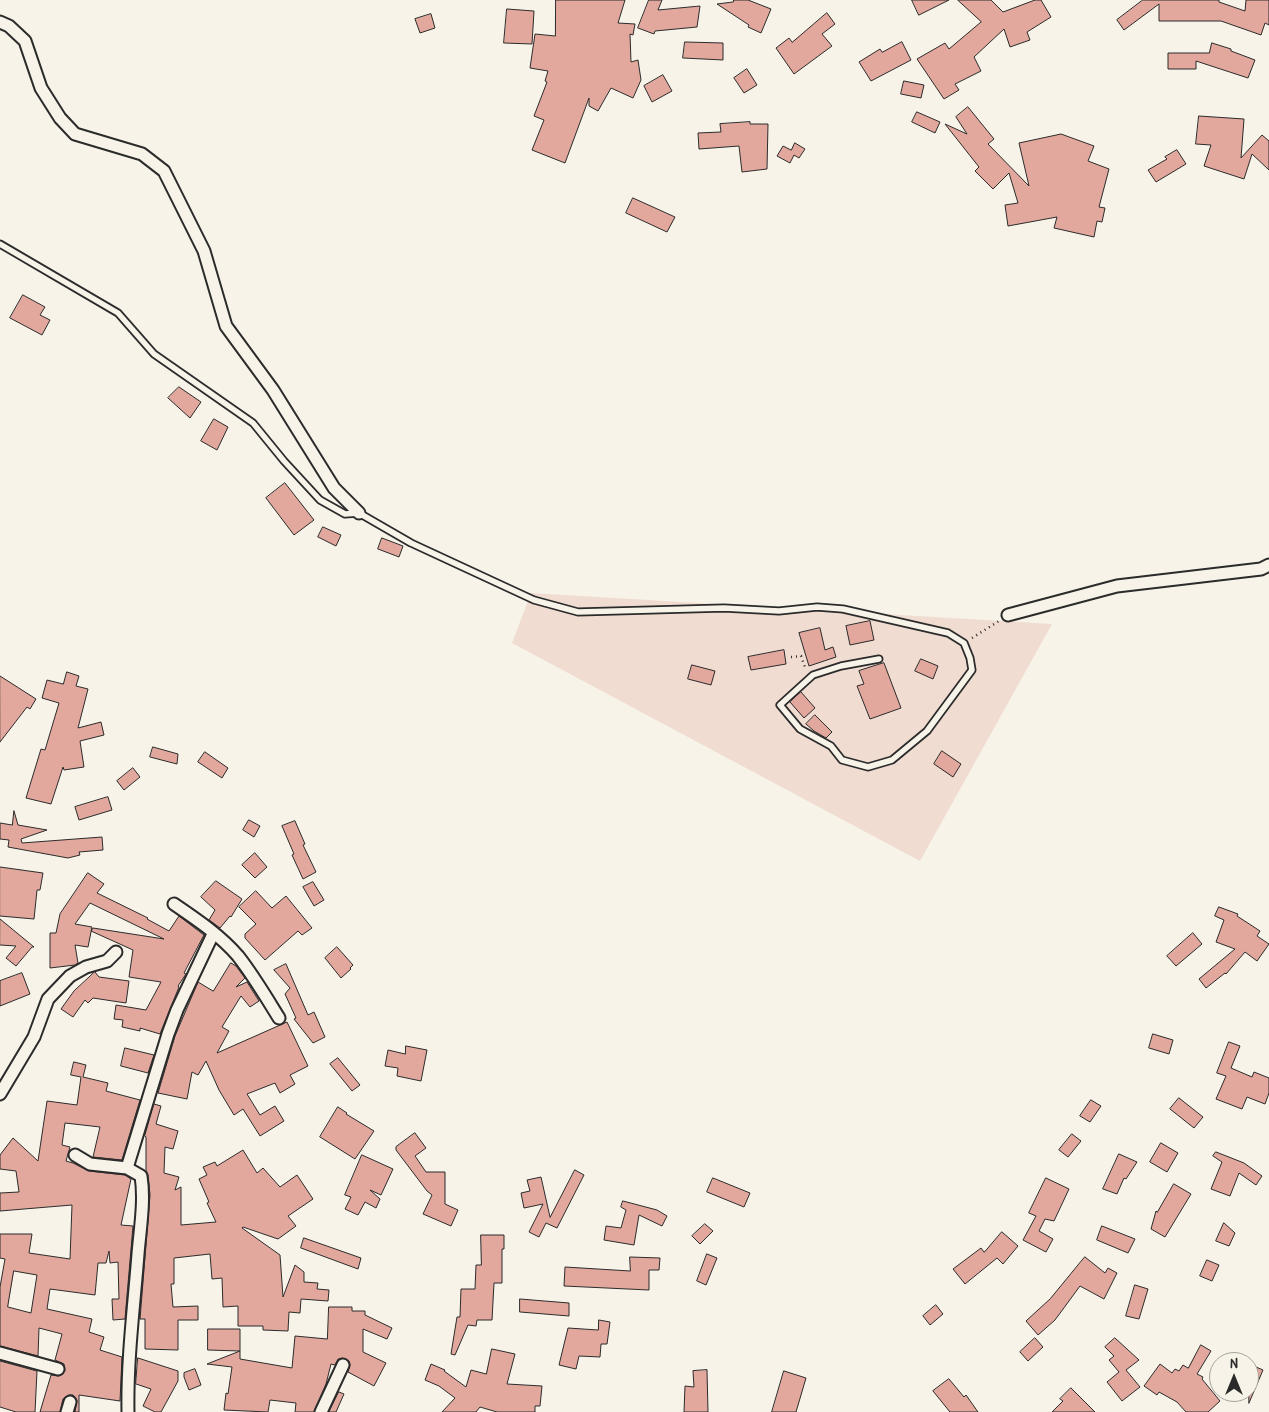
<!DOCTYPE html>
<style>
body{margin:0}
#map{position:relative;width:1269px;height:1412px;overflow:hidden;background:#f7f3e8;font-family:"Patrick Hand",sans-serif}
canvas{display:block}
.north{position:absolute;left:1209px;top:1352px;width:50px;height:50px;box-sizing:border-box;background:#f7f3e8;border:1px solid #a5a39c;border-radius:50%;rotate:0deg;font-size:14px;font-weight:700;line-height:20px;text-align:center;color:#2b2b2b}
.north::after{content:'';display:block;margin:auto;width:18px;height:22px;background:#2b2b2b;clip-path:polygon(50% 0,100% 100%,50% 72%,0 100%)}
</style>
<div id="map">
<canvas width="1269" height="1412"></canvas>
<div class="north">N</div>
</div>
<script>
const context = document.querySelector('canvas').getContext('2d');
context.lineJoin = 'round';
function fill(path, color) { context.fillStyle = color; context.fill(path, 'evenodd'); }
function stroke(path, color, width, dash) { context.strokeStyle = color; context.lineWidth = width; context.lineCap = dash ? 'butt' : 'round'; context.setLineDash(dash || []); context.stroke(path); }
const built = new Path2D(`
 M531,593L1052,624L920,861L512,643Z`);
const building = new Path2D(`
 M556,0H625L618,23L635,24L633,35L630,34L631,62L638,60L641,80L633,98L611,88L598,111L589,106V98L565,163L532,150L544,120L534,116L547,82L545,81L548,71L530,68L535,34L555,36Z
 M649,0H662L658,10L700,6L697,27L655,31L654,34L638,28Z
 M734,0H748L771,9L761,33L748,27L749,25L717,4L733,2Z
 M912,0H949L919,15Z
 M958,0H991L1003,12L1035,0H1041L1051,17L1027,32L1030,40L1010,47L1004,29L974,57L981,71L955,84L959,90L944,99L917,59L945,43L949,49L981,22Z
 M1143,0H1219V2L1245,11L1246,0H1269V25L1265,23L1261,35L1221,21H1159V4L1124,30L1117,20Z
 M507,9L534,11L532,44L504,43Z
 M827,13L835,24L822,34L832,46L794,74L776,48L789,38L792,42Z
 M431,14L435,28L420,33L415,19Z
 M685,42L723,43V60L683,58Z
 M902,42L911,60L871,81L859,62L880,49L882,52Z
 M1212,43L1231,49V51L1255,60L1248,78L1196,61V69H1168V53H1209Z
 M747,69L757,85L744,93L734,78Z
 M663,75L672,91L652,102L644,86Z
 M904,81L924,85L921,98L901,94Z
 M968,107L994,139L988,144L1029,186L1019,143L1061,134L1094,146L1088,161L1109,169L1099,207L1105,208L1102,222L1097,221L1094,237L1054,228L1057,217L1008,226L1005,205L1018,203L1009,173L993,189L975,171L979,167L945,124L967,134L956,117Z
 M917,112L940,122L935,133L912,122Z
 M1199,116L1244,119L1241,158L1262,135L1269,141V170L1252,154L1244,179L1204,166L1211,145L1196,144Z
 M750,122V124H768L767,169L742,172L739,146L699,149L698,133L721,132L720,124Z
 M795,143L805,149L799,158L794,155L790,163L777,156L783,146L791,150Z
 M1177,150L1186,164L1156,182L1148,170L1167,159L1165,157Z
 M633,198L675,217L667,232L626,213Z
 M23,295L45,307L40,315L50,320L42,335L10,318Z
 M179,387L201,402L190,418L168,398Z
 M214,419L228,427L217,450L201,441Z
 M285,483L314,520L294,535L266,498Z
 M323,527L341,535L336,546L318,537Z
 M382,538L403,546L399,557L378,549Z
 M870,621L874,640L850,645L846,626Z
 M820,628L825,650L833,647L836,657L809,666L799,633Z
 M784,650L786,664L751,670L748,657Z
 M921,659L938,666L933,679L915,671Z
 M884,663L901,708L870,719L857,686L864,684L859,671Z
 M692,665L715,671L711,685L688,679Z
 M67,672L79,676L76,686L88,689L78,728L101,722L104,735L80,741L84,767L64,770L63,767L51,804L26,798L41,749L45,750L59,703L42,698L47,680L63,684Z
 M0,676L36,699L30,709L27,707L0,742Z
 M801,692L815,708L804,718L790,702Z
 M815,715L832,732L826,738L814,731L806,724Z
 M153,747L178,754L177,764L150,757Z
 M942,751L961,764L953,777L934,764Z
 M205,752L228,768L222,778L198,762Z
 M133,768L140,777L124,790L117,781Z
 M108,797L112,810L79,820L75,807Z
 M14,811L18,825L47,830L21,839L22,843L102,837L103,850L79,852L80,855L68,858L8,847L9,840L0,839V823L12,825Z
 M249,820L260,826L254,837L243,830Z
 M295,821L305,844L303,845L316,872L303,879L292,855L294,854L282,826Z
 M255,853L267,867L255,878L242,865Z
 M0,867L43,873L40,890H37L34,919L0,916Z
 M88,873L104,884L97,893L148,918L147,919L169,931L179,916L204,935L184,973L186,974L178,986L179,987L160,1034L140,1028V1031L122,1027L123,1020L114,1019L116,1005L146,1010L161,982L129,977L133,950L91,931L93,928L164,939L90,903L75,924L92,927L88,947L75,945L78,963L75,965L50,968V933H56L60,914Z
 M216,881L242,899L231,917L230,916L220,928L209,920L215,910L201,897Z
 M313,882L324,900L314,906L303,887Z
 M256,891L272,908L286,896L312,928L302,935L298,931L265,960L245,938V934L256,924L239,907Z
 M1219,907L1238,914L1237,916L1260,931L1257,936L1269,944L1257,961L1245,952L1226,974L1225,973L1206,988L1199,979L1235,949L1216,942L1224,920L1215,916Z
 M0,919L34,947H32L16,966L6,958L16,946L0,945Z
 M1193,933L1202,944L1176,966L1167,956Z
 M337,947L353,965L350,968L351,969L341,978L325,958Z
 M231,963L236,966L245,978L236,987L247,982L259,1001L250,1007L241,996L222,1027L229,1031L217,1053L287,1022L308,1066L290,1075L295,1084L280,1093L275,1083L247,1094L260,1115L275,1106L284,1121L260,1136L243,1109L234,1115L219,1090L206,1061L198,1075L192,1072L187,1099L158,1093L175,1036L198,982L213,991Z
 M286,964L308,1015L314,1012L325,1037L313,1043L294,1019L296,1018L285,994L290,988L274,970Z
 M95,972L99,977L129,981L126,1003L93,998L88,1003L85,1000L73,1017L61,1009L74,991Z
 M22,973L30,994L0,1006V981Z
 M1153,1034L1173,1040L1169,1054L1149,1048Z
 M1229,1042L1240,1046L1231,1068L1252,1077L1254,1072L1269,1078V1093L1265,1104L1247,1097L1242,1109L1216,1099L1226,1076L1217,1073Z
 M406,1046L427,1050L421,1081L397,1076L398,1068L385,1066L388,1050L405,1054Z
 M125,1048L154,1055L148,1073L121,1066Z
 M338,1058L360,1085L352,1091L330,1064Z
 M74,1062L86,1065L83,1077L108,1083L106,1091L140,1100L122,1160L93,1157L100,1127L65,1123L62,1145L70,1147L66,1161L73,1163L89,1171L125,1175L131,1179L121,1225L133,1226L125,1319L113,1320L112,1299H119L118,1262L110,1263L109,1251L106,1263H98L95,1295L50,1289L47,1309L92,1319L89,1332L104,1337L100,1350L122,1357L120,1401L79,1395V1412H75L77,1400L73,1395H69L63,1399L60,1412H40L51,1375L59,1376L65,1371L64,1364L55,1360L62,1334L39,1328L38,1356L0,1346V1287L5,1259L0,1258V1234H32L29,1253L70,1259L72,1205L0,1211V1193L19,1192L16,1171L0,1169V1155L13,1138L38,1161L47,1101L77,1105L81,1077L71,1075ZM14,1271L37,1275L31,1313L8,1307Z
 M1179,1098L1203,1117L1194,1128L1170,1109Z
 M1091,1100L1101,1106L1090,1122L1080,1116Z
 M154,1104L161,1106L156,1124L178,1131L173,1149L165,1147L164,1173L179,1177L175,1190L181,1187V1225L216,1222L207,1203L209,1202L199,1179L207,1175L203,1167L215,1162L217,1166L243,1150L257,1173L263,1168L280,1187L297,1175L313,1199L288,1216L296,1226L278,1239L243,1227L242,1228L280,1255L283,1297L295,1265L304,1272V1282L318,1283L317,1289L329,1290L328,1301L301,1299L300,1313L289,1312L288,1331L263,1330V1326H238V1306L223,1307L222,1278L212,1279L210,1254L174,1258V1284H171L173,1307L198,1306V1320H178V1350L145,1349V1319H140L150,1195L148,1175L146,1171V1137L145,1136Z
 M338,1107L347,1113L346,1114L374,1131L355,1159L320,1137Z
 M415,1133L426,1148L415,1156L426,1172H445V1204L458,1210L451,1226L423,1214L432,1195L427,1191L396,1150V1147Z
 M1072,1134L1081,1141L1068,1157L1059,1150Z
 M1161,1143L1178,1153L1167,1172L1150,1162Z
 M1216,1152L1244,1163L1262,1176L1256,1185L1239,1173L1230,1196L1211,1189L1222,1162L1213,1156Z
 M1119,1154L1137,1162L1126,1179L1124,1178L1117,1194L1103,1189Z
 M362,1155L393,1169L381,1195L370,1190L380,1199L376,1208L365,1202L358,1215L345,1209L351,1197L345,1195Z
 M575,1170L584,1175L557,1228L546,1223L539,1237L529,1232L543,1204L524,1208L521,1193L530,1191L527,1180L541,1177L550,1217Z
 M713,1178L750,1193L744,1207L707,1192Z
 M1046,1178L1069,1189L1054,1221L1045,1219L1039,1231L1053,1239L1046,1252L1023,1240L1036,1216L1029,1213Z
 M1174,1184L1191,1194L1165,1237L1151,1229L1156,1211L1157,1212Z
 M623,1201L657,1210L667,1216L662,1226L639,1215L634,1245L604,1240L606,1226L621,1228L626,1210L621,1207Z
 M1224,1223L1235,1233L1229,1246L1216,1241Z
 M705,1224L713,1231L700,1244L692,1236Z
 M1102,1226L1135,1239L1128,1253L1097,1240Z
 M1002,1232L1018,1246L1003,1264L997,1258L965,1284L953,1269L981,1248L984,1252Z
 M481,1235H504V1249H502V1283H494L492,1320H477L476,1326L468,1325L455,1355L451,1354L457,1317H460L461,1289H475L476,1265H481Z
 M304,1238L361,1258L358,1269L301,1248Z
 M707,1254L717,1258L706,1285L697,1281Z
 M630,1257L660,1258L659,1270H649V1290L564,1286L565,1267L630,1271Z
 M1085,1257L1105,1273L1108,1268L1117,1273L1104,1299L1080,1286L1055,1320L1038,1335L1026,1321L1050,1299Z
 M1207,1260L1219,1265L1212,1281L1200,1276Z
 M1135,1285L1148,1289L1139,1319L1126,1316Z
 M520,1299L569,1303V1316L520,1312Z
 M936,1305L943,1314L930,1325L923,1316Z
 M329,1307H352V1311H365V1315L392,1328L387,1339L363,1329V1352L386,1363L374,1386L348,1372L350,1365L349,1361L342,1358L338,1359L335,1365L331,1364L326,1384L314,1412H295L296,1403L270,1400L268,1412L224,1410L226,1393L228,1394L232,1367L207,1364L240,1351V1359L292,1368L295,1336L327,1339Z
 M599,1320L610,1322L607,1344H601L600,1357L579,1356L576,1369L559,1365L568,1328L598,1330Z
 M208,1329H240V1351L208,1350Z
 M1035,1338L1043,1347L1028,1361L1020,1352Z
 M1115,1338L1139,1360L1126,1370L1140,1387L1122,1401L1107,1382L1119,1372L1109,1360L1114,1356L1105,1347Z
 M1201,1345L1211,1351L1197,1374L1203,1377L1202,1379L1220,1401L1208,1412H1186L1177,1402L1159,1392L1157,1395L1144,1386L1160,1364L1172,1373L1175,1369L1179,1371L1183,1365L1188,1368Z
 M492,1349L515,1354L507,1384L542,1386L540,1406H535V1412H497L480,1407L476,1412H442L455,1398L439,1386L425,1380L431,1364L445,1370L444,1371L466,1387L471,1370L486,1374Z
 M138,1358L178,1371V1381L161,1412H155L143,1406L151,1389L136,1384Z
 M0,1361L37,1371L35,1412H16L0,1407Z
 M1249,1364L1263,1370L1249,1403Z
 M195,1369L201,1385L189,1390L184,1377V1373Z
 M707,1370L708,1412H684L685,1386L694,1387L693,1371Z
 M784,1371L806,1378L796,1412H772Z
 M949,1379L964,1397L966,1395L978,1412H950L933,1391Z
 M1071,1388L1095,1412H1052L1063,1401L1060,1399Z
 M339,1392L344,1394L336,1412H329Z`);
const path = new Path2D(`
 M972,638L999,621
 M791,657L801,656L806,670`);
const service = new Path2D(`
 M0,244L118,313L154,354L253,423L284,461L320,500L345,514L359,513L411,543L534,600L578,612L724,608L779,611L817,607L843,609L948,633L964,643L970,658L972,670L927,731L892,760L868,767L842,760L831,746L800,729L780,705L813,675L841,666L879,659`);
const minor = new Path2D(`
 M0,22L9,26L25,41L41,88L60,118L75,134L142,154L164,171L204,251L226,326L273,390L334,488L359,513
 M1008,615L1117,586L1261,569L1269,565
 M174,904C196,919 220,935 238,956C253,975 266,997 279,1018
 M0,1094L34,1037L48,999L70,976L86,967L107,961L116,952
 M75,1155L90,1164L127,1168L141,1176C145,1201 140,1229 138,1254C134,1306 127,1359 128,1412
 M127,1168L168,1034L177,1010L213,934
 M0,1353L58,1369
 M67,1412L70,1402
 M321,1412L343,1365`);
fill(built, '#f1dcd2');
fill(building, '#e2a89d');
stroke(building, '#2b2b2b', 1);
stroke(service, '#2b2b2b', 9);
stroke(minor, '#2b2b2b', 15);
stroke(path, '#2b2b2b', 2.5, [1, 4]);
stroke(service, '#f7f3e8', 5.5);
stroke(minor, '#f7f3e8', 11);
</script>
